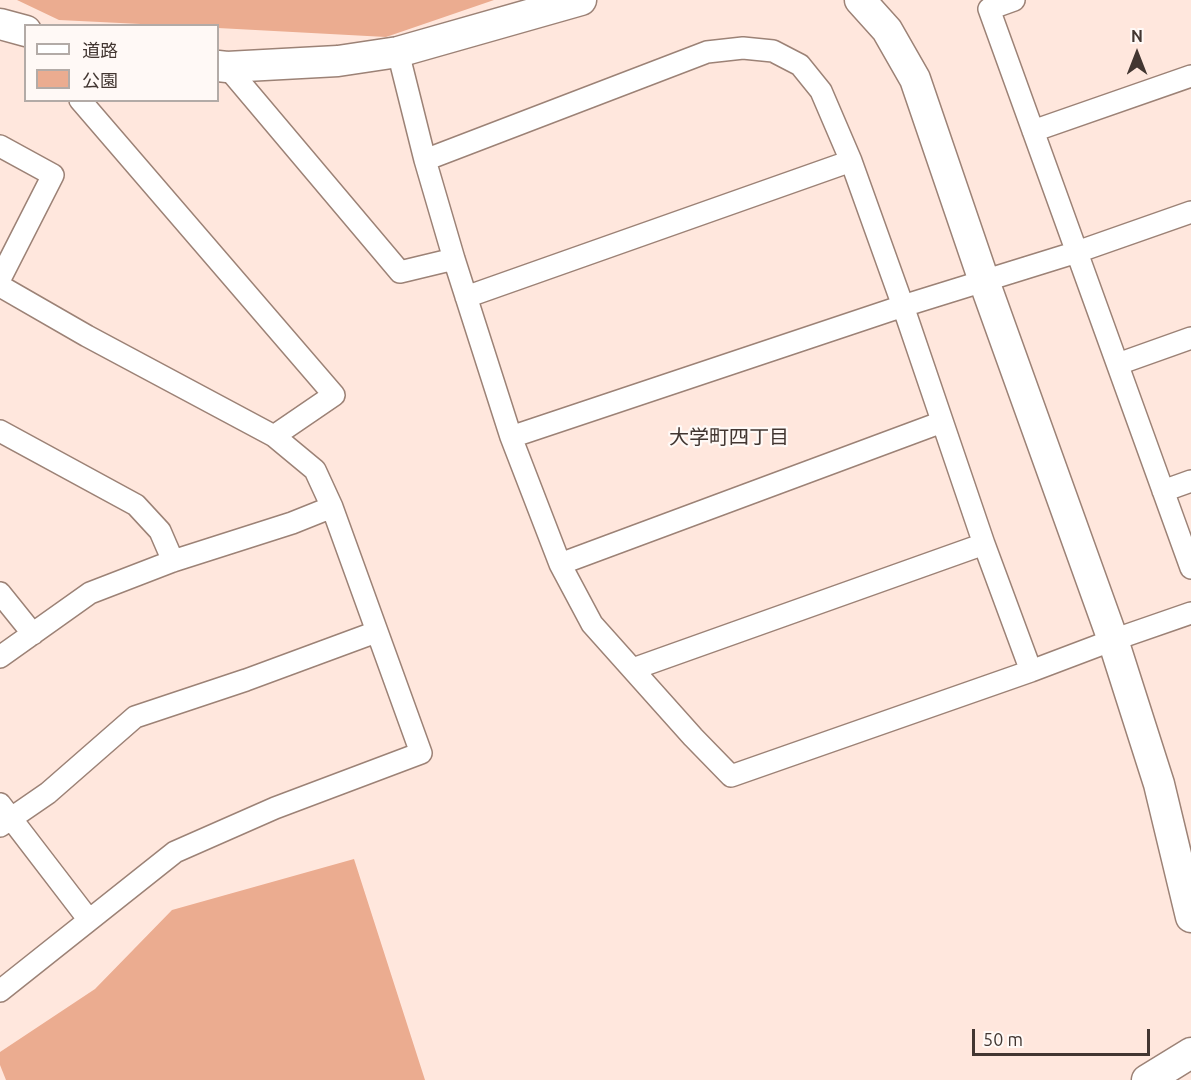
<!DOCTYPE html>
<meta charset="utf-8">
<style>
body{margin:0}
#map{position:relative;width:1191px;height:1080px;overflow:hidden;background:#ffe7dd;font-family:Ubuntu,"Noto Sans JP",sans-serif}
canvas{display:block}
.legend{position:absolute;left:24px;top:24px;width:195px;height:78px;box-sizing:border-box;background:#fff9f6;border:2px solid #b3aba7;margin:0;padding:8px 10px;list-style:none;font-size:18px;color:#423631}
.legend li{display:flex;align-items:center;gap:12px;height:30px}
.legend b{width:30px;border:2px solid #b3aba7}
.north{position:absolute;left:1107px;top:24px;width:60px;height:60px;-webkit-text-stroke:4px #fff9f6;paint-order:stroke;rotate:0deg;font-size:16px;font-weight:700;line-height:24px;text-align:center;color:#423631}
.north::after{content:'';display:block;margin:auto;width:21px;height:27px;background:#423631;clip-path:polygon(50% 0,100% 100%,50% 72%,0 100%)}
.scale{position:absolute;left:972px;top:1029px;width:178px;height:27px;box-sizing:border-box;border:3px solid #423631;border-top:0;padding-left:8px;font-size:18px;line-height:21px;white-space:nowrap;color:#423631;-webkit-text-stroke:4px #fff9f6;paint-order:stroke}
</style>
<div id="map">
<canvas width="1191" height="1080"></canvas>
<ul class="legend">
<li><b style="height:8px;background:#fff"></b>道路</li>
<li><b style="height:16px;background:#ebac90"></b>公園</li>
</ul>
<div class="north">N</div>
<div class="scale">50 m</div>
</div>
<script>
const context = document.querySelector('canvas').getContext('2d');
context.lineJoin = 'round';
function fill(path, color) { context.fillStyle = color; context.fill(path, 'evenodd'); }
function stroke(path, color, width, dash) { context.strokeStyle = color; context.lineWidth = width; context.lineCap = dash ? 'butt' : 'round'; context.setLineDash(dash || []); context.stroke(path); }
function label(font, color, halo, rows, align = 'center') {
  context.font = font + ' Ubuntu,"Noto Sans JP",sans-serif'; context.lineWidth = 4.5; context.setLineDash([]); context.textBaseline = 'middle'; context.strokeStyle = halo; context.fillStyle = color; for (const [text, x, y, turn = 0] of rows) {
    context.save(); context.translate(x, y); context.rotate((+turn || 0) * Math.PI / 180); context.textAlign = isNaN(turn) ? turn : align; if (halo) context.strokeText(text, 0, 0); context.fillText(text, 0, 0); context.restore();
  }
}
const green = new Path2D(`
 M17,0H494L386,37L218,28V26L161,25L59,20Z
 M354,859L425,1080H6L0,1065V1052L95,989L172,910Z`);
const street = new Path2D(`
 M1014,0L989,9L1191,568
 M398,52L425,160L454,259L511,437L560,564L592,624L693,737L731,776L1031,671L1113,640L1191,613
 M227,67L400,272L454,259
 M80,100L334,395L274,436
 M1033,131L1191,76
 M0,146L53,175L0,279
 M425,160L707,52L743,48L773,51L800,65L821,91L851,161L903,306L984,544L1031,671
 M0,286L87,336L274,436L315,470L332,507L421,753L275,808L175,852L0,991
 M466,297L851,161
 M1118,364L1191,338
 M0,431L136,505L160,531L173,561
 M511,437L903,306L1077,252L1191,212
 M1163,491L1191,481
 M560,564L942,422
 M0,593L33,634
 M0,657L90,593L173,561L292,523L332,507
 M633,669L984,544
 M0,804L89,920
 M0,826L48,793L135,717L246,680L376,632`);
const secondary = new Path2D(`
 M860,0L887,30L915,79L984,281L1113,640L1159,784L1191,917
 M0,24L26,31
 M218,66L227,67L338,61L398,52L581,0
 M1147,1080L1191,1053`);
const neighbourhoodNames = [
 ["大学町四丁目",729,437]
];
fill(green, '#ebac90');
stroke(street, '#9c8276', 24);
stroke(secondary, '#9c8276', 33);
stroke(street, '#fff', 21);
stroke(secondary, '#fff', 30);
label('20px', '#423631', '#fff9f6', neighbourhoodNames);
</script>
